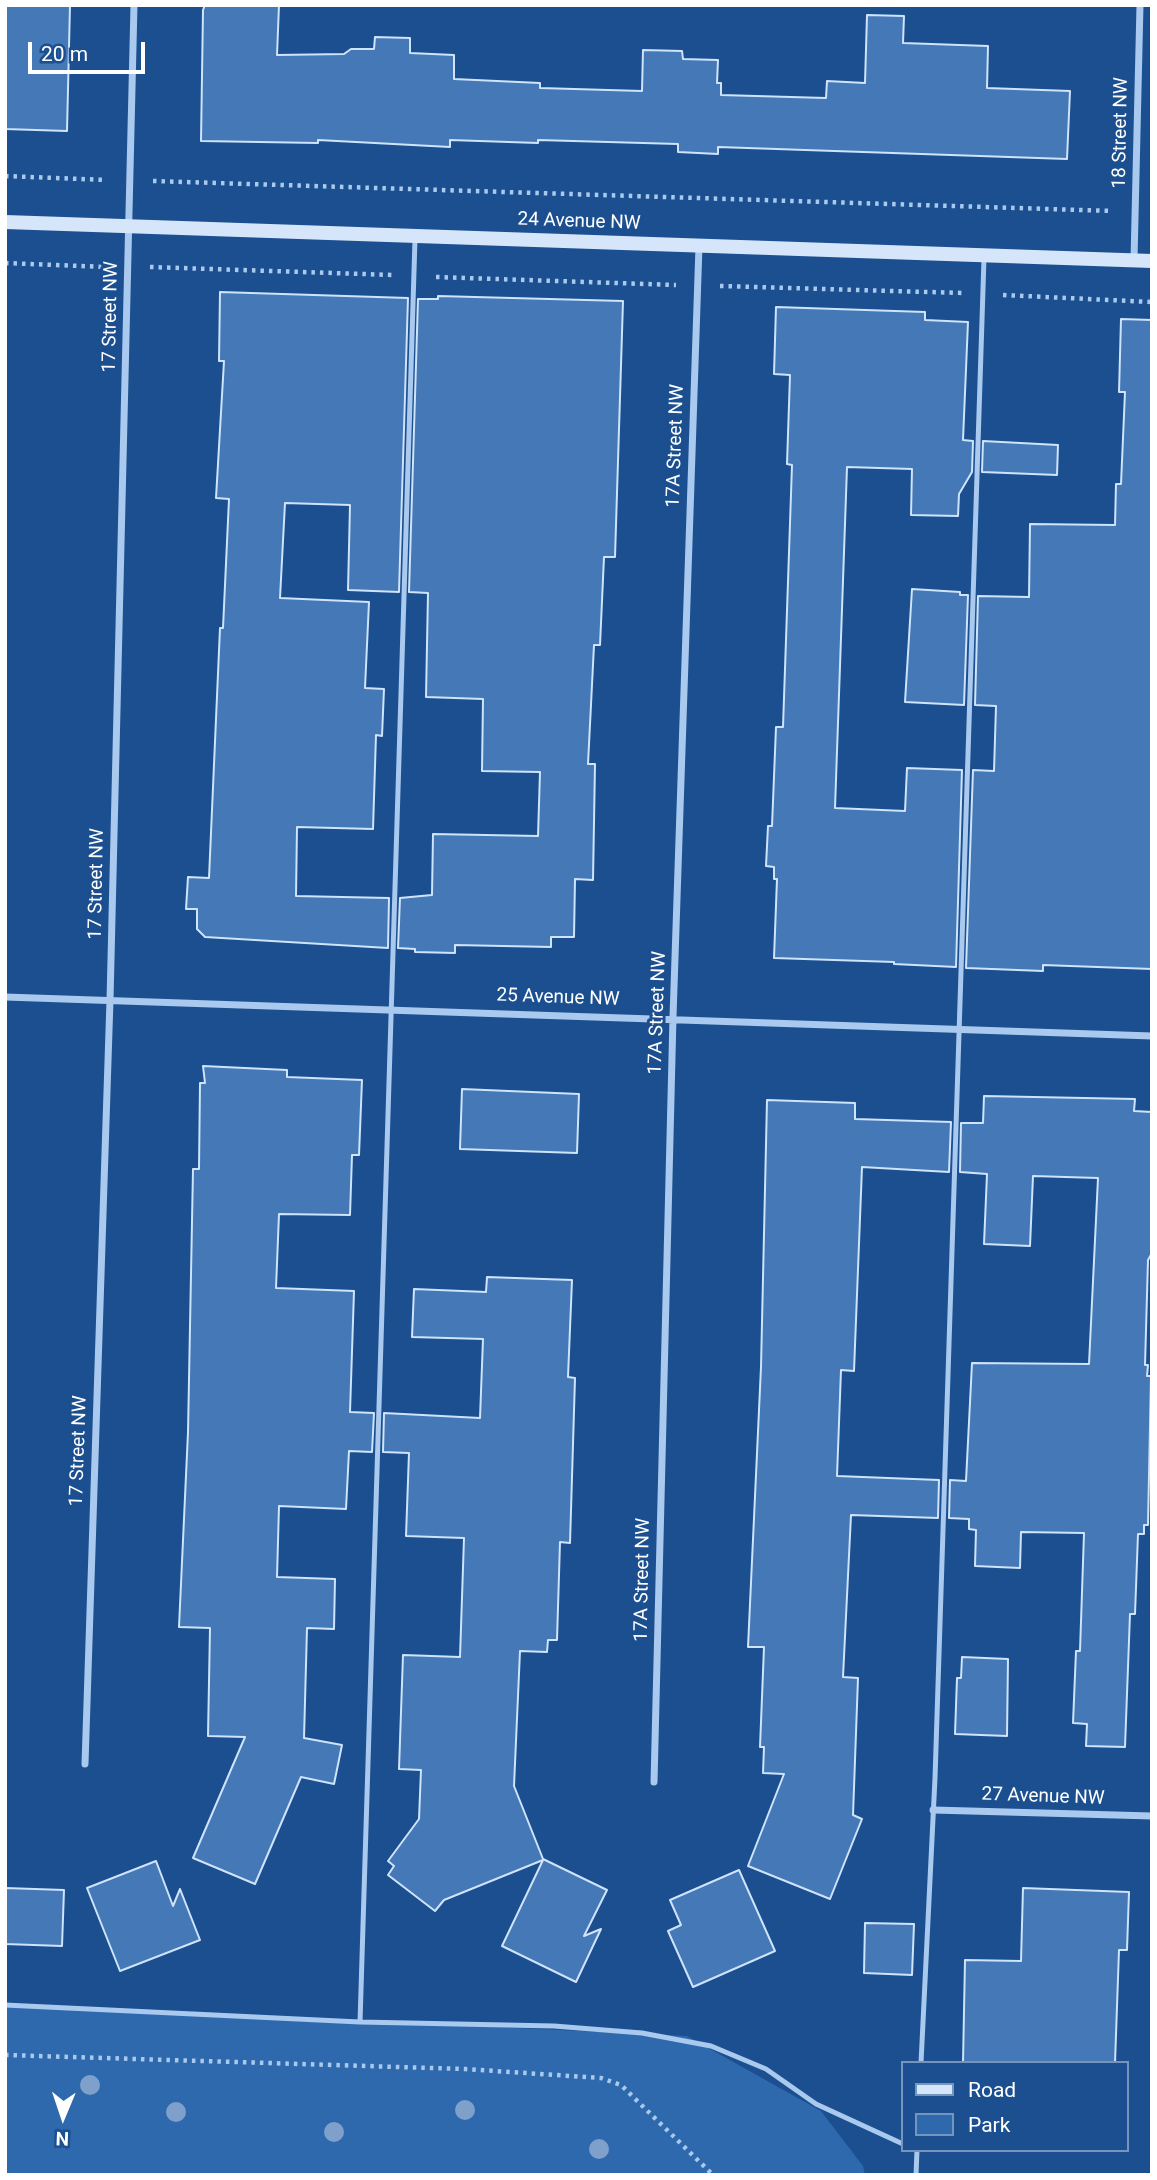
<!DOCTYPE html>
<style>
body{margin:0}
#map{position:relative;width:1157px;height:2180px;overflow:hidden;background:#1b4f8f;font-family:Roboto,sans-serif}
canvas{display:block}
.frame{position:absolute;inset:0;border:7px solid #fff;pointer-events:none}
.legend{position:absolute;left:901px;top:2061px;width:228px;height:91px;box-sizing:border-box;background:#1b4f8f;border:2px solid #7695bc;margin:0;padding:9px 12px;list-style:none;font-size:21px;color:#fff}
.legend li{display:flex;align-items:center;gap:14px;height:35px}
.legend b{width:35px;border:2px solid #7695bc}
.north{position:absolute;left:28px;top:2082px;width:70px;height:70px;-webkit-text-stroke:5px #1b4f8f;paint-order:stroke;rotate:182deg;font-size:19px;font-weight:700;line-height:28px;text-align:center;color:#fff}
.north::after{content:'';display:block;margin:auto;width:24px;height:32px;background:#fff;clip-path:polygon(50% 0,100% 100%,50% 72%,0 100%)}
.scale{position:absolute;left:28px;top:42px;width:117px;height:32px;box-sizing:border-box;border:4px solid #fff;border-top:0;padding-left:9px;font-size:21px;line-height:24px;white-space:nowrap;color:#fff;-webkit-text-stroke:5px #1b4f8f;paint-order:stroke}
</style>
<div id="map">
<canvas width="1157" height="2180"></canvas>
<div class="frame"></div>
<ul class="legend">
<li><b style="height:9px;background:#d6e6fa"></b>Road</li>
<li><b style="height:19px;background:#2e69ad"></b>Park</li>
</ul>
<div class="north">N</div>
<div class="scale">20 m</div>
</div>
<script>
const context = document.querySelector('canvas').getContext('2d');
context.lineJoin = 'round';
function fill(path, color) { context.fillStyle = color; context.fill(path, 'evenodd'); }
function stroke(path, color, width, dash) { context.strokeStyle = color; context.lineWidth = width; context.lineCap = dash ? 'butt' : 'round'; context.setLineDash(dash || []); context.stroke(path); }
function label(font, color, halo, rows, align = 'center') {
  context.font = font + ' Roboto,sans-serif'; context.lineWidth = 6; context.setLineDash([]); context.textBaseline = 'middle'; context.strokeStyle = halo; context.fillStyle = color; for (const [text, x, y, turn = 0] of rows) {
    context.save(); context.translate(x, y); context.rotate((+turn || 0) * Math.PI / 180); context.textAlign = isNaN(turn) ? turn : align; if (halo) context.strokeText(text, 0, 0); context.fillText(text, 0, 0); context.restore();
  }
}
const green = new Path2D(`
 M5,2004L687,2036L821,2111L863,2166L865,2175H5Z`);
const building = new Path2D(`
 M5,5H70L67,131L5,129Z
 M205,5H279L277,55L344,54L351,49H374L375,37L410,38V53L454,55V79L540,83V88L642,91L643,50L682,51L683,59L718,60L717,83H721V95L826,98L827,81L865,83L867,15L904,16L903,43L988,46L987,88L1070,91L1067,159L718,147V154L678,152V144L538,140V143L450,140V147L318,140V143L201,141L203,10Z
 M220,292L408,298L399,592L348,590L350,505L285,503L280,598L369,602L365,688L384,689L382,736L376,735L373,829L297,827L296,896L389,898L388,948L205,937L197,929V909H186L188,877L209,878L220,628H223L229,499L216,498L224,361H219Z
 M438,296L623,301L615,557H604L600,645H594L588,764H595L593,880L575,879L574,937H551V947L455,945V953L415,952V949L398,948L400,898L432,895L433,834L538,836L540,772L482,771L483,699L426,697L428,593L409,592L418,299H438Z
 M776,307L925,312V320L968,322L963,440L973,441L972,472L959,494L958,516L911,515L912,469L847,467L835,808L905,811L907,768L962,770L956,967L894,964V962L774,958L777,879H774V867L766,866L768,826H772L776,727H783L792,465L787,464L790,375L774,374Z
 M1121,319L1152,320V969L1043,965V971L966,968L973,770L994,771L996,706L975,705L978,596L1029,597L1030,524L1115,525L1116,484H1121L1125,392H1119Z
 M983,441L1058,445L1057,475L982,472Z
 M912,589L960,592V595H968L964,705L905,702Z
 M203,1066L287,1070V1077L362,1080L359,1155H352L350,1215L279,1214L276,1288L354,1291L350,1412L374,1413L372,1452L349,1451L346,1509L279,1506L277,1577L335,1579L334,1629L307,1628L304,1738L342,1745L334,1784L301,1777L255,1884L193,1858L245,1737L208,1736L210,1628L179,1627L188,1432L193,1169H199L200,1083H205Z
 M462,1089L579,1094L577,1153L460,1149Z
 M984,1096L1135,1099L1134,1111L1152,1112V1253L1148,1260L1145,1365H1148L1147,1376H1151L1148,1525H1144V1534H1138L1135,1614H1130L1125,1747L1086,1746L1087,1724L1073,1723L1076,1651H1080L1084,1533L1021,1532L1020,1568L975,1566L976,1530L969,1529V1519L949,1518L950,1480L966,1481L972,1363L1089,1364L1098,1178L1033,1176L1030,1246L984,1244L987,1174L960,1172L961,1123H983Z
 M767,1100L855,1103V1119L951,1122L949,1172L862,1167L854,1371L841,1370L837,1476L939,1480L938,1518L851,1515L843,1677L858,1678L853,1815L862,1819L830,1899L748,1866L784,1774L763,1773L764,1747H760L764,1647H748L761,1367Z
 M487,1277L572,1280L568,1377L575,1378L570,1543L560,1542L557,1640H548L547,1652L520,1651L514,1786L543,1859L607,1890L584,1936L601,1929L576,1982L502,1946L543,1860L444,1900L435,1911L388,1875L394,1866L388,1861L419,1819L421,1770L399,1769L403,1655L460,1657L464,1538L406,1536L409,1453L383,1452L384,1413L480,1418L483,1339L412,1337L414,1289L486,1292Z
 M962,1657L1008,1659L1007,1736L955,1734L957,1678H961Z
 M156,1861L173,1906L180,1889L200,1940L120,1971L87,1888Z
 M739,1870L775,1951L693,1987L668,1931L681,1925L670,1900Z
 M5,1888L64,1890L62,1946L5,1944Z
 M1023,1888L1129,1892L1127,1950H1119L1115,2063H963L965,1960L1021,1961Z
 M865,1923L914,1924L912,1975L864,1973Z`);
const path = new Path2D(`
 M5,176L106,180
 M153,181L1113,211
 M5,263L106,267
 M150,267L393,275
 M436,277L676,285
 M720,286L963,293
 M1003,295L1152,302
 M5,2055L465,2069L601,2078L621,2085L713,2175`);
const lane = new Path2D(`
 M5,2005L360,2022L554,2026L642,2033L711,2046L766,2069L816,2104L903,2144
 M360,2022L415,239
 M921,2063L935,1778L984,258
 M916,2175L917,2150`);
const street = new Path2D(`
 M1134,260L1140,5
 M5,997L1152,1036
 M85,1764L110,1000L134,5
 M654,1782L673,1017L699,246
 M933,1810L1152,1816`);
const secondary = new Path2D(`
 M5,222L1152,261`);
const trees = [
 [90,2085],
 [465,2110],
 [176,2112],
 [334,2132],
 [599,2149]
];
const streetNames = [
 ["18 Street NW",1121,133,-89],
 ["24 Avenue NW",579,222,2],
 ["17 Street NW",111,317,-89],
 ["17A Street NW",676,446,-88],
 ["17 Street NW",97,884,-89],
 ["25 Avenue NW",558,998,2],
 ["17A Street NW",658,1013,-88],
 ["17 Street NW",79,1451,-88],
 ["17A Street NW",643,1580,-89],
 ["27 Avenue NW",1043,1797,2]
];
fill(green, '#2e69ad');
fill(building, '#4478b7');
stroke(building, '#cfe3fa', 2);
stroke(path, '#a9c9ee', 4.5, [3.5, 5]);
stroke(lane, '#a9c9ee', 5);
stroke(street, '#a9c9ee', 7);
stroke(secondary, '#d6e6fa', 14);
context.fillStyle = '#7ea0ca';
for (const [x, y] of trees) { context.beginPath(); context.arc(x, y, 10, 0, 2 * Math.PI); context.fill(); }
label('19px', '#fff', '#1b4f8f', streetNames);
</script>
